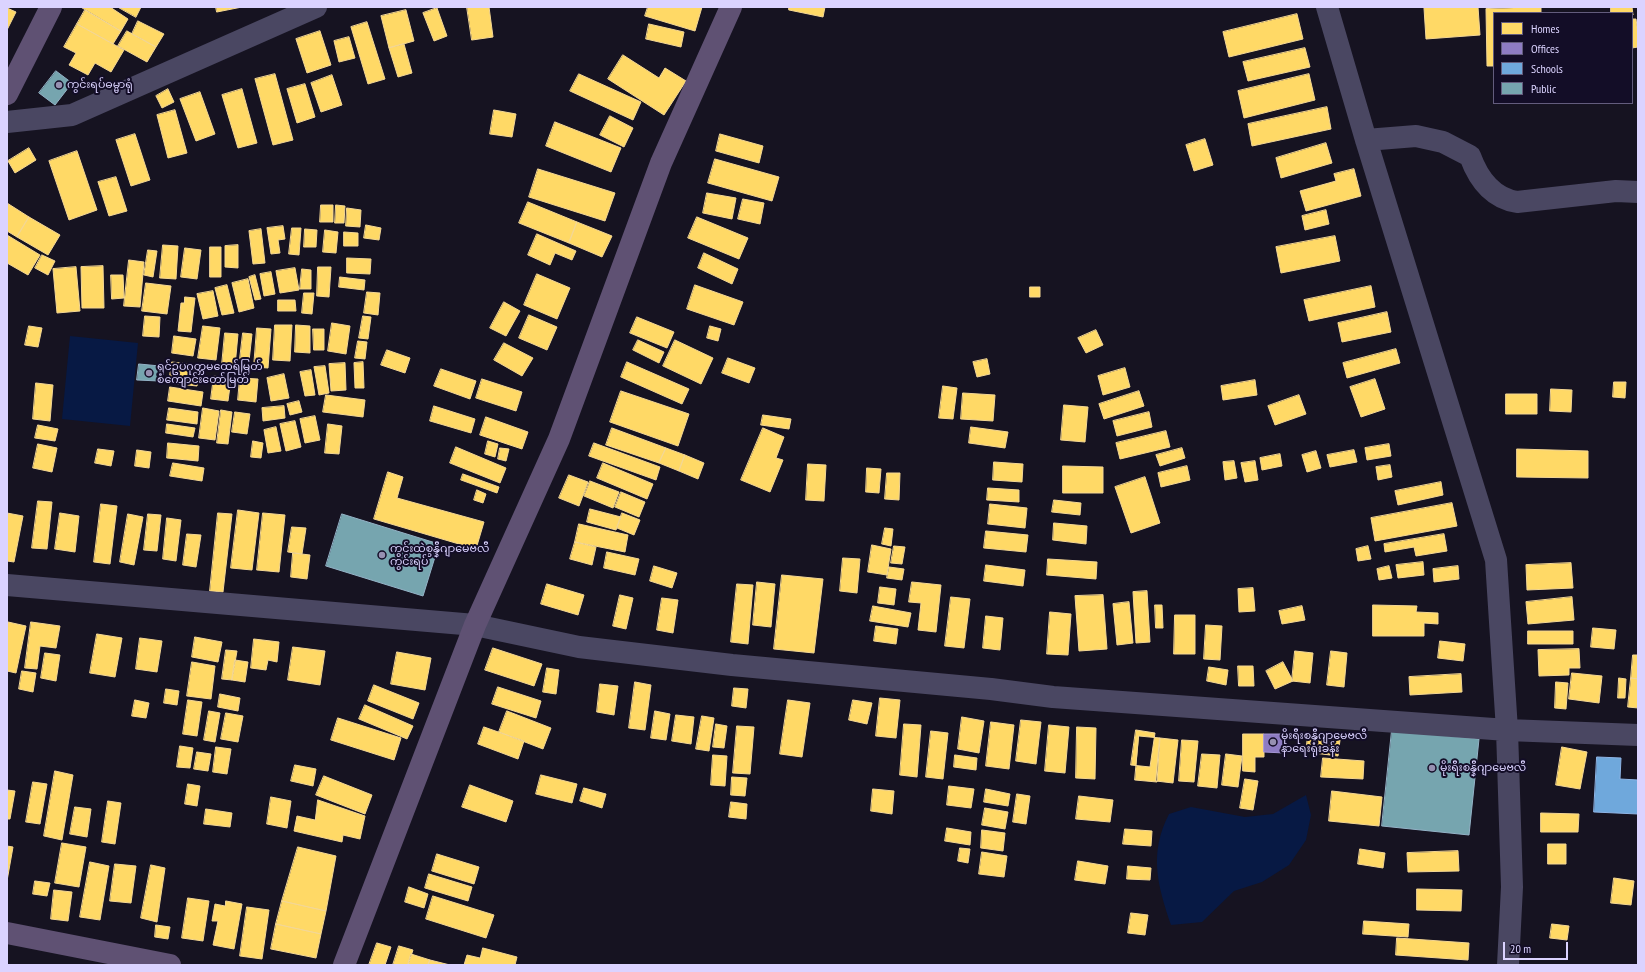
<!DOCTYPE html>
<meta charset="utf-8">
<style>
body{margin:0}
#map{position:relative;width:1645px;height:972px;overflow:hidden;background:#161321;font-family:"PT Sans Narrow",sans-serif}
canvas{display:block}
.frame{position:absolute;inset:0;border:8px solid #dbd3ff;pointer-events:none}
.legend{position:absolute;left:1493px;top:12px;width:140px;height:92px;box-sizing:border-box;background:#130d27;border:1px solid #635c7d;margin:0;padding:5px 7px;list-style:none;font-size:12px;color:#dbd3ff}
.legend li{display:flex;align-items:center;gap:8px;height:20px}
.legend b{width:20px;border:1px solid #635c7d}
.scale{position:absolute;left:1503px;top:942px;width:65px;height:18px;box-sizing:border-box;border:2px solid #dbd3ff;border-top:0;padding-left:5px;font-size:12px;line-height:14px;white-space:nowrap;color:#dbd3ff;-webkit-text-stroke:3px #130d27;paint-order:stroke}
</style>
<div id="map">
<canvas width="1645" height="972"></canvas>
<div class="frame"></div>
<ul class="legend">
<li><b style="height:11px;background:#ffd966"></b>Homes</li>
<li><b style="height:11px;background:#8e7cc3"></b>Offices</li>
<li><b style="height:11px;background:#6fa8dc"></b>Schools</li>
<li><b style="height:11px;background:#76a5af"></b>Public</li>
</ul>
<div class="scale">20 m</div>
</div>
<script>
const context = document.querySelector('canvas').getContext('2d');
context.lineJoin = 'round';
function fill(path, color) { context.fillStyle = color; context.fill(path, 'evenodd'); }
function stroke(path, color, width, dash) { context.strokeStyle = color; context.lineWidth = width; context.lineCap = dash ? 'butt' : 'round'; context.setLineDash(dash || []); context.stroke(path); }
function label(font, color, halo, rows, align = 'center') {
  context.font = font + ' "PT Sans Narrow","Noto Sans Myanmar",sans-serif'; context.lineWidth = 4; context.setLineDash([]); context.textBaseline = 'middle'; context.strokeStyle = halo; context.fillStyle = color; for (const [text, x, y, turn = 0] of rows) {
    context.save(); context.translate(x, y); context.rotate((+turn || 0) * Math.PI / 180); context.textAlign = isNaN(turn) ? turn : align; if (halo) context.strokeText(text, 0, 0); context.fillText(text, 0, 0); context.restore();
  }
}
const water = new Path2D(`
 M70,336L138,343L130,426L62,419Z
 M1306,795L1311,815L1306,840L1289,865L1262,882L1234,891L1202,922L1171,925C1157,884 1149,853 1169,814L1191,807L1245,817L1273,814Z`);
const homes = new Path2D(`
 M81,7H110L128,19L121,31Z
 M118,7H141L136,17Z
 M216,7H242L217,12Z
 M467,7H489L493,37L472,40Z
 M648,7H702L695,31L645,16Z
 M789,7H825L823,17L789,10Z
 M1437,7H1478L1480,35L1426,39L1424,8Z
 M1541,7V13H1494V66H1487L1486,9Z
 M1611,7H1632L1633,15L1632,13H1611Z
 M7,8L16,12L7,30Z
 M437,8L447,36L434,41L423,13Z
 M85,10L121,31L113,44L77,24Z
 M406,10L414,41L389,48L381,16Z
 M1297,14L1303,39L1229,57L1223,32Z
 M1632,19H1636L1638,34V47L1632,48Z
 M138,21L164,34L156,47L132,34Z
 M367,22L385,79L368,84L351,27Z
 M77,24L124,50L111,72L95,63L88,75L69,65L76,53L64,47Z
 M649,24L684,32L681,47L646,39Z
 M127,31L156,47L147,62L118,46Z
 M320,31L331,65L307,73L296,39Z
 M349,37L355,58L339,62L334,41Z
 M404,44L412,73L398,77L389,48Z
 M1305,48L1310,67L1248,81L1243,62Z
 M623,55L659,78L665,68L686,81L664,115L608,79Z
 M275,74L293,140L273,145L255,79Z
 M579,74L641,102L633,120L570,91Z
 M1309,74L1315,100L1244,118L1238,91Z
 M332,75L342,105L321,112L311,83Z
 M305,84L315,117L297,123L287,89Z
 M168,89L174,102L162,108L156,96Z
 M242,89L257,143L238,148L222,95Z
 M200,92L215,134L196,141L180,99Z
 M1327,107L1331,129L1252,146L1248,124Z
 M175,110L187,153L168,158L157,115Z
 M494,110L516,114L512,137L490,134Z
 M610,116L633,128L624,147L600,135Z
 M555,122L621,148L611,172L546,146Z
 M135,134L150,180L131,186L116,140Z
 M720,134L763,146L759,163L716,151Z
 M1205,139L1213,165L1194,171L1186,145Z
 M1326,143L1332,163L1281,178L1276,158Z
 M29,148L36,160L15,173L8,161Z
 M77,151L97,210L69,220L49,161Z
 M715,159L779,177L772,201L708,183Z
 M538,169L615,193L605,221L529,197Z
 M1354,169L1361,196L1306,211L1300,191L1336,181L1334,174Z
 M116,177L127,211L109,216L98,182Z
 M707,193L736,198L732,219L703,213Z
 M743,199L764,203L760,224L738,219Z
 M528,202L577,222L569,243L519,223Z
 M7,203L29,217L17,237L7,231Z
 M321,205H333V222H320Z
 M336,205L345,206L344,223H335Z
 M347,208L361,210L360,227L346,226Z
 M1326,210L1329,224L1305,230L1302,216Z
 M29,217L60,235L48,255L17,237Z
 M697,217L748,238L739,259L688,238Z
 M577,222L612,236L602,257L569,243Z
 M366,225L381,228L379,240L364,238Z
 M283,226L285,239L278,240L280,253L271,254L267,228Z
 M292,228H301L299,255L289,254Z
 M261,229L265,263L253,264L249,231Z
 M305,229L317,230L316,247H304Z
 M325,230L338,232L336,253L323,252Z
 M344,232L358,233V246H344Z
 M537,234L576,251L572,260L555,253L550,265L528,255Z
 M7,235L40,255L28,275L7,263Z
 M1335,236L1340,261L1281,273L1276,247Z
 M163,245L178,246L176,279L160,278Z
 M238,245V268L225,267V246Z
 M210,247H221V277H210Z
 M185,248L201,250L197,279L181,277Z
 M148,250L157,251L153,277L144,275Z
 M704,253L738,269L732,284L698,268Z
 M42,255L55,261L48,275L35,268Z
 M347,258L371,259L370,274L347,273Z
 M129,260L144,262L140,307L124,306Z
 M103,266L104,308H82L81,267Z
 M76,267L80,311L57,313L53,269Z
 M318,267H331L329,297L317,296Z
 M295,268L299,290L280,293L276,271Z
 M302,269L311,270V289H300Z
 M271,272L275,294L264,296L260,274Z
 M537,274L570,288L557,319L524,305Z
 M111,275H123L124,298L112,299Z
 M255,275L261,299L255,300L249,277Z
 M340,277L365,280L364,290L339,287Z
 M248,279L254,308L239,312L232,283Z
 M146,283L171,286L167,314L142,311Z
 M227,285L234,313L222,315L215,288Z
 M695,285L743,302L734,325L687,309Z
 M1371,286L1375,307L1309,321L1304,300Z
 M1030,287H1040V297H1030Z
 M213,291L218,316L203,319L197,294Z
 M367,292L380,293L378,315L364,313Z
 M304,293H314L312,314L302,313Z
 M185,297L195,298L191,332L178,331L181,303H184Z
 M278,300H295L296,311H278Z
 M504,302L520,311L506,336L490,328Z
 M1387,312L1391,332L1342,342L1338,323Z
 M529,315L557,327L547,350L519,338Z
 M145,316L160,317L159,337L143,336Z
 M363,316L371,317L368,339L359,338Z
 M637,317L674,332L667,348L630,333Z
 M332,323L350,326L346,354L328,351Z
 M275,325H292L290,361L273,360Z
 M296,325L310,326V353L295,352Z
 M29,326L42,328L38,347L25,345Z
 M203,326L220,328L216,360L198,358Z
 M710,326L721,329L718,341L707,338Z
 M257,328L271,329L268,368L254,367Z
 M313,329H324V350H314Z
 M1096,330L1103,345L1086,353L1078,338Z
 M225,333L238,334L235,366L222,365Z
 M243,333L252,334L249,361L240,359Z
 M174,336L196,339L193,356L172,353Z
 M638,340L664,352L659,363L633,350Z
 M675,340L713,358L701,384L663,366Z
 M358,341L367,342L365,359L355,358Z
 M504,343L533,358L522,376L494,360Z
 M1396,349L1400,363L1347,378L1343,363Z
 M387,350L410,358L405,373L381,365Z
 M728,358L755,368L749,383L722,373Z
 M987,359L990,374L977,377L973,362Z
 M172,362L189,364V370L199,371L197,386L169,383Z
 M363,362L364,388H355L354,363Z
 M627,362L689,389L682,404L621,377Z
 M345,363L346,390L331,391L329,364Z
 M325,366L329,393L319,395L314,367Z
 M1125,368L1130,387L1103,395L1098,376Z
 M441,369L476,381L470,399L434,386Z
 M311,370L315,395L305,396L300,372Z
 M284,374L289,398L271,401L267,378Z
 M214,376L231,379L228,401L211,399Z
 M240,378L258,379L256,402L238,400Z
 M482,379L522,392L516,411L476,398Z
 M1375,379L1385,409L1361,417L1350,387Z
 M1255,380L1257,395L1223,400L1221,386Z
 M1614,382H1626L1625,398L1613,397Z
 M36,383L53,385L50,421L33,419Z
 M943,386L957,388L953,419L939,418Z
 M170,387L203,392L201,406L168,401Z
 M1551,389L1572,390L1571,412L1550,411Z
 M621,391L689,414L678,446L610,422Z
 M1139,391L1144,406L1104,419L1099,404Z
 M963,393L995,395L993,421L961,419Z
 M1506,394H1537V414H1506Z
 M326,395L365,400L363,417L323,412Z
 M1299,395L1306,414L1275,425L1268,406Z
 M299,401L302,412L290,415L287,404Z
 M1064,405L1088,407L1085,442L1061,440Z
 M284,406L285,418L263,421L262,408Z
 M434,406L475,419L471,433L430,421Z
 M169,408L198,412L197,424L167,420Z
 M203,408L219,411L215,440L199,438Z
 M221,410L232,412L228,444L217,443Z
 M235,412L250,414L247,434L232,432Z
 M1149,412L1152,427L1117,436L1113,421Z
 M763,415L791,419L789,429L761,425Z
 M315,416L320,440L305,443L300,419Z
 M486,417L528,432L522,449L480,435Z
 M295,421L301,447L286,451L280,424Z
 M167,424L195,428L193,437L166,433Z
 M328,424L342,426L339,454L325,453Z
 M38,425L58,429L55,441L35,438Z
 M276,427L281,451L268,453L264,430Z
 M971,427L1008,432L1005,448L969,443Z
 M612,428L666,448L659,463L606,445Z
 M763,428L784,437L776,458L783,460L770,492L741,480Z
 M1166,431L1170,447L1120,459L1116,443Z
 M253,441L263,443L261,458L251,457Z
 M488,441L498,444L495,457L485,454Z
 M168,443L199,446L198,461L167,458Z
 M594,443L660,467L656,480L589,456Z
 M38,444L57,448L52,472L33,468Z
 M1389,444L1391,456L1367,460L1365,448Z
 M456,447L506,468L500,483L450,463Z
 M500,448L509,449L506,461L498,459Z
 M666,448L685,455L679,471L659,463Z
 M1182,448L1185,458L1160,466L1156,455Z
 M98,449L114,451L111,466L95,463Z
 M1517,449L1588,451V478L1517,477Z
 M137,450L151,452L149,468L135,466Z
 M1354,450L1357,462L1330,467L1327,455Z
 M1316,451L1321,468L1307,472L1302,455Z
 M1280,454L1282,466L1262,470L1260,458Z
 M685,455L704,463L698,479L679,471Z
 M1234,461L1237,478L1225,480L1223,462Z
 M1255,461L1258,480L1245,482L1241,463Z
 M994,462L1023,464L1022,482L993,480Z
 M173,463L204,468L202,481L170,476Z
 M603,463L653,484L647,499L597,478Z
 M808,464L826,465L824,501L806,500Z
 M1390,465L1392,477L1378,480L1376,467Z
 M1063,466L1103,467V493H1063Z
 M1187,466L1190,480L1161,487L1158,473Z
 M867,468L881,469L879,493L866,492Z
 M388,472L403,477L397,498L484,522L476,549L374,519Z
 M887,473H900L899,500L885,499Z
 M463,474L499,487L497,493L461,480Z
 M569,475L588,482L579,506L559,498Z
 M1145,477L1160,523L1131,533L1115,487Z
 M590,481L619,492L613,508L584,496Z
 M1441,482L1443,495L1398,505L1395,491Z
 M988,488L1019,490V502L987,500Z
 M477,490L486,494L483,503L474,500Z
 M621,492L645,502L639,517L615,507Z
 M1054,500L1081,503L1080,515L1052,512Z
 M38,501L52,502L47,549L32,548Z
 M1452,503L1457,526L1375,541L1371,518Z
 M101,504L117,506L110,564L94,562Z
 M990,504L1027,508L1025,528L988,524Z
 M590,509L621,517L616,530L587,522Z
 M238,510L259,513L252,570L231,568Z
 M7,513L23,516L14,562L7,561Z
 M60,513L79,516L75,552L55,549Z
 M218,513L232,514L223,592L210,591Z
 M263,513L285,515L279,572L257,570Z
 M622,513L640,520L634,535L617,528Z
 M128,514L143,517L134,565L120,562Z
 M148,514L161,515L157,551L144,550Z
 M167,518L181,520L176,561L163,559Z
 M1054,523L1087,526L1086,544L1053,540Z
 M579,524L628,535L625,552L575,542Z
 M292,527L306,528L302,554L288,552Z
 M885,528L893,529L891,546L882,544Z
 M986,531L1028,535L1026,552L984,548Z
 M187,534L201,535L196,567L183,565Z
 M1444,534L1447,551L1416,556L1414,547L1385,552L1384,544Z
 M575,542L596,547L592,565L570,559Z
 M872,545L891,549L887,575L868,572Z
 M894,546L905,547L902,564L891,563Z
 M1368,546L1371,559L1358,561L1356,549Z
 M607,552L639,559L635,575L604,568Z
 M293,553L310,555L307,579L291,577Z
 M843,558L860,559L857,593L840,591Z
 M1048,559L1097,562L1096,579L1047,575Z
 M1423,562L1424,575L1398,578L1396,565Z
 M1571,563L1573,588L1527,590L1526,565Z
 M986,565L1025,570L1023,586L984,581Z
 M654,566L677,573L672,588L650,581Z
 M1389,566L1392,578L1379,580L1377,569Z
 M1458,566L1459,579L1434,582L1433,569Z
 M889,567L904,569L902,580L887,578Z
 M782,575L823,579L814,653L774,649Z
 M757,582L775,584L771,627L753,625Z
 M912,582L941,585L936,632L918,630L921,603L909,602Z
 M547,584L584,595L578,615L541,604Z
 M737,584L753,585L748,644L731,642Z
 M880,587L896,589L894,605L878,603Z
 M1253,588L1255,611L1239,612L1238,589Z
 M1147,591L1150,642L1136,643L1133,592Z
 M620,595L633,598L626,629L613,626Z
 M1103,595L1107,649L1079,651L1075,596Z
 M951,597L970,599L964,648L945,646Z
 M1572,597L1574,620L1528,624L1526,602Z
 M662,598L678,600L673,633L657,630Z
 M1129,602L1133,643L1117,645L1113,604Z
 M1155,605H1162L1163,628H1156Z
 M1373,605L1417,606L1416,612L1438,613V624L1424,623V636H1373Z
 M873,606L911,613L908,627L870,621Z
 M1302,606L1305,620L1282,624L1279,611Z
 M1050,612L1071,614L1068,655L1047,654Z
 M1175,615H1195V654H1174Z
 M986,616L1003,618L1000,650L983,648Z
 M8,622L26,626L16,673L7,671Z
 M31,622L60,626L56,648L40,646L37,669L25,668Z
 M1206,625L1222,626L1220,660L1204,659Z
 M876,626L898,629L896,644L874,641Z
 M1593,628L1616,630L1614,649L1591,647Z
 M1528,631H1573V644H1528Z
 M97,634L122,638L115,677L90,673Z
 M195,637L222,642L218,662L192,657Z
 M140,638L162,641L157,672L136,669Z
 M254,639L279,642L277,662L268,660L266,670L251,668Z
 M1440,641L1465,644L1463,661L1438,658Z
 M293,647L325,651L320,685L288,680Z
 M493,648L542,664L534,686L485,670Z
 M1579,649L1580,668H1569V675L1539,676L1538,650Z
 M226,650L237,651L232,680L222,679Z
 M1295,651L1313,653L1310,683L1292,681Z
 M1331,651L1347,653L1344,687L1327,685Z
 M397,652L431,658L425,690L391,684Z
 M45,653L60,655L56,681L41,678Z
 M1633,655H1638V679L1631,678Z
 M235,660L248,662L245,682L232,680Z
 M192,662L215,666L211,699L187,696Z
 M1283,662L1293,681L1275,689L1266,671Z
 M1238,666H1253L1254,686H1239Z
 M1209,667L1228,670L1226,685L1207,681Z
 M547,668L559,670L556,694L543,692Z
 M22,671L36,673L33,692L19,689Z
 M1572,673L1602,676L1599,703L1569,699Z
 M1461,674L1462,692L1410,695L1409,677Z
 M1619,678L1626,679L1625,698H1618Z
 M1631,678L1638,679V708L1628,707Z
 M635,682L651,685L645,730L629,728Z
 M1556,682L1568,683L1566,709L1555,708Z
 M600,684L618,686L614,715L597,712Z
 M374,685L419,703L413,719L368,701Z
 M498,687L541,701L536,718L492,704Z
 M734,688L748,689L746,708L732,706Z
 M166,689L179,691L177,705L164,703Z
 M220,694L240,698L238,711L218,707Z
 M880,698L900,700L896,738L876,736Z
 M135,700L149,703L146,718L132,716Z
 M188,700L202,702L197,736L183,734Z
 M788,700L810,703L802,757L780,754Z
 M853,700L872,703L867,724L849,720Z
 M365,705L413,726L407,739L359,719Z
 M209,711L220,713L215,742L204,740Z
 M507,711L551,728L543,749L499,732Z
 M655,711L670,714L666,740L651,738Z
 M226,713L243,716L238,742L221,739Z
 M676,715L694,717L691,744L672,741Z
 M702,716L714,718L709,751L696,749Z
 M962,717L984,721L979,753L958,749Z
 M338,718L401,738L394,760L331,740Z
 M1021,720L1041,722L1036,764L1016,761Z
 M991,722L1014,725L1009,769L986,766Z
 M716,724L727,726L724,748L713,747Z
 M904,724L921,725L917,777L900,775Z
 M1049,725L1069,727L1065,773L1045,771Z
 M737,726L754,727L750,774L733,773Z
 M484,727L524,741L518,759L478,744Z
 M1077,727L1096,728L1095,779L1076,778Z
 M1136,730L1155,733L1150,767L1131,765Z
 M931,731L948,733L943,779L926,777Z
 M1243,734H1264V757H1255V772L1243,771Z
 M1139,736L1160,738L1157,782L1135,780Z
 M1308,736L1340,740L1338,756L1306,752Z
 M1160,738L1178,740L1173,783L1156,781Z
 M1182,740L1198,741L1194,782L1179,781Z
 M180,746L193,748L190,768L177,767Z
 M216,747L231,749L227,774L213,772Z
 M1562,747L1587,752L1580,789L1556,785Z
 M197,752L211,754L208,771L194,769Z
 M1202,754L1220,755L1217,788L1198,786Z
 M1226,754L1242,756L1238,787L1222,785Z
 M713,755L727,756L725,786L711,785Z
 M955,755L977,758L976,770L954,767Z
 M1323,758L1364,761L1363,779L1321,777Z
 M295,765L316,769L313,786L291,781Z
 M55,771L73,775L62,840L44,836Z
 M541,775L577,784L572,803L536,794Z
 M324,776L372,795L365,814L316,795Z
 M732,777L747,778L745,796L731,795Z
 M1245,779L1258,781L1253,810L1240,808Z
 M33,782L47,784L40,824L26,822Z
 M188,784L200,786L197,806L185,804Z
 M470,785L513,801L506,822L462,807Z
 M949,786L974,789L971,808L947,805Z
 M584,788L606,794L602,808L580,801Z
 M873,789L894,791L892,814L871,811Z
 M986,789L1010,794L1008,806L984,802Z
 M7,790L15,791L10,819H7Z
 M1332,791L1382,797L1379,826L1329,821Z
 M1017,794L1030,796L1026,824L1013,822Z
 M1079,796L1113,800L1110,822L1076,819Z
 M271,797L291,801L287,828L267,824Z
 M318,800L365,816L360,839L343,835L342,842L294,831L297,816L315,820Z
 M108,801L121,803L115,844L102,842Z
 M731,802L747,804L746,819L729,817Z
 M75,807L91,809L87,837L70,834Z
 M985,808L1008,812L1005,829L982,825Z
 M206,809L232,813L230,827L204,824Z
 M1541,813L1579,814L1578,832H1541Z
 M947,828L971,832L970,845L945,841Z
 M1125,829L1152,831L1151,846L1123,844Z
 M982,830L1005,833L1003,851L981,848Z
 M62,843L86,847L79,887L55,883Z
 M1548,844H1566V864H1548Z
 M7,846L13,847L7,881Z
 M298,847L336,856L326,911L282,901Z
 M960,848L970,849L968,863L958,861Z
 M1360,849L1385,853L1383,868L1358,864Z
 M1458,851L1459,871L1408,872L1407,853Z
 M982,852L1007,856L1004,877L979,874Z
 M437,854L479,867L474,884L432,871Z
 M1078,861L1108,866L1105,884L1075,880Z
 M90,862L109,866L100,920L80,917Z
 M115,864L136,866L131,903L110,901Z
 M151,865L165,868L157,922L141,918Z
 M1128,866L1151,868L1150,880L1127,879Z
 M429,874L472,887L468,901L425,888Z
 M1614,878L1634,881L1631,905L1611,903Z
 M35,881L50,883L47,896L33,894Z
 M409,887L428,894L424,908L405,902Z
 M1417,889L1462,890L1461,911L1417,910Z
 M54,890L72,892L68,921L51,919Z
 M433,896L494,915L486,938L426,919Z
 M188,898L209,901L203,941L182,938Z
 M226,901L242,904L234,949L213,945L218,921H212L215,904L225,906Z
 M282,901L326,911L321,934L276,924Z
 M247,907L269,910L262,959L240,956Z
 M1131,913L1148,915L1145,935L1128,933Z
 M1364,921L1409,924L1408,937L1363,934Z
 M276,924L321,934L316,958L271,949Z
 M1552,924L1569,926L1567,940L1550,938Z
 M156,925L170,927L168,939L155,937Z
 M1397,938L1469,943L1468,960L1396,955Z
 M377,943L391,947L385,965H369Z
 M399,946L413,950L408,965H393Z
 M483,948L517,957L515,965H464L467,955L480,958Z
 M411,954L430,960L428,965H408Z
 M430,960L450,965H428Z`);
const offices = new Path2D(`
 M1264,734H1284V753L1264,752Z`);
const schools = new Path2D(`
 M1597,757L1621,758L1620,779L1638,780V814L1594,812Z`);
const public = new Path2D(`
 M56,71L72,83L55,105L39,93Z
 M139,364L160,366L159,381L137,380Z
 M342,514L439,544L423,596L326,566Z
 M1392,730L1479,739L1469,835L1382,826Z`);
const minor = new Path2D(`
 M1327,7L1366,140L1496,560L1507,730L1512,887L1508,965
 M7,122L72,115L316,7
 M1366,140L1416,136L1443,142L1470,156C1478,178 1492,198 1517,202L1616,191L1638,192
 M7,585L475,625L579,647L732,665L991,689L1053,697L1507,730L1638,735`);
const major = new Path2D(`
 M7,94L51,7
 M7,933L170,965
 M344,965L475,625L559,439L661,163L731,7`);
const markers = [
 [59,85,4,"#9690b1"],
 [149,373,4,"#9690b1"],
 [382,555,4,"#9690b1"],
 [1273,742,4,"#9690b1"],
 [1432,768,4,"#9690b1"]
];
const poiNames = [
 ["ကွင်းရပ်ဓမ္မာရုံ",67,85],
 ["ရှင်ဥပဂုတ္တမထေရ်မြတ်",157,367],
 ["စံကျောင်းတော်မြတ်",157,380],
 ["ကွင်းထဲစွန္နီဂျာမေဗလီ",390,549],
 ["ကွင်းရပ်",390,562],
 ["မိုးရီးစန္နီဂျာမေဗလီ",1281,736],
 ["နာရေးရုံးခန်း",1281,749],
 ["မိုးရီးစန္နီဂျာမေဗလီ",1440,768]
];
fill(water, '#071944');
fill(homes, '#ffd966');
stroke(homes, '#f4d794', 1);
fill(offices, '#8e7cc3');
stroke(offices, '#a596d5', 1);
fill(schools, '#6fa8dc');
stroke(schools, '#8fb5e6', 1);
fill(public, '#76a5af');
stroke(public, '#94b3c7', 1);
stroke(minor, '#4a4762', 22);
stroke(major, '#5f5173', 22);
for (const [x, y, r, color] of markers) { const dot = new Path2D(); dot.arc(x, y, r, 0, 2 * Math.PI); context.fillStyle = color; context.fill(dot); stroke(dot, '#130d27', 1.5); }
label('11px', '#dbd3ff', '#130d27', poiNames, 'left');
</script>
